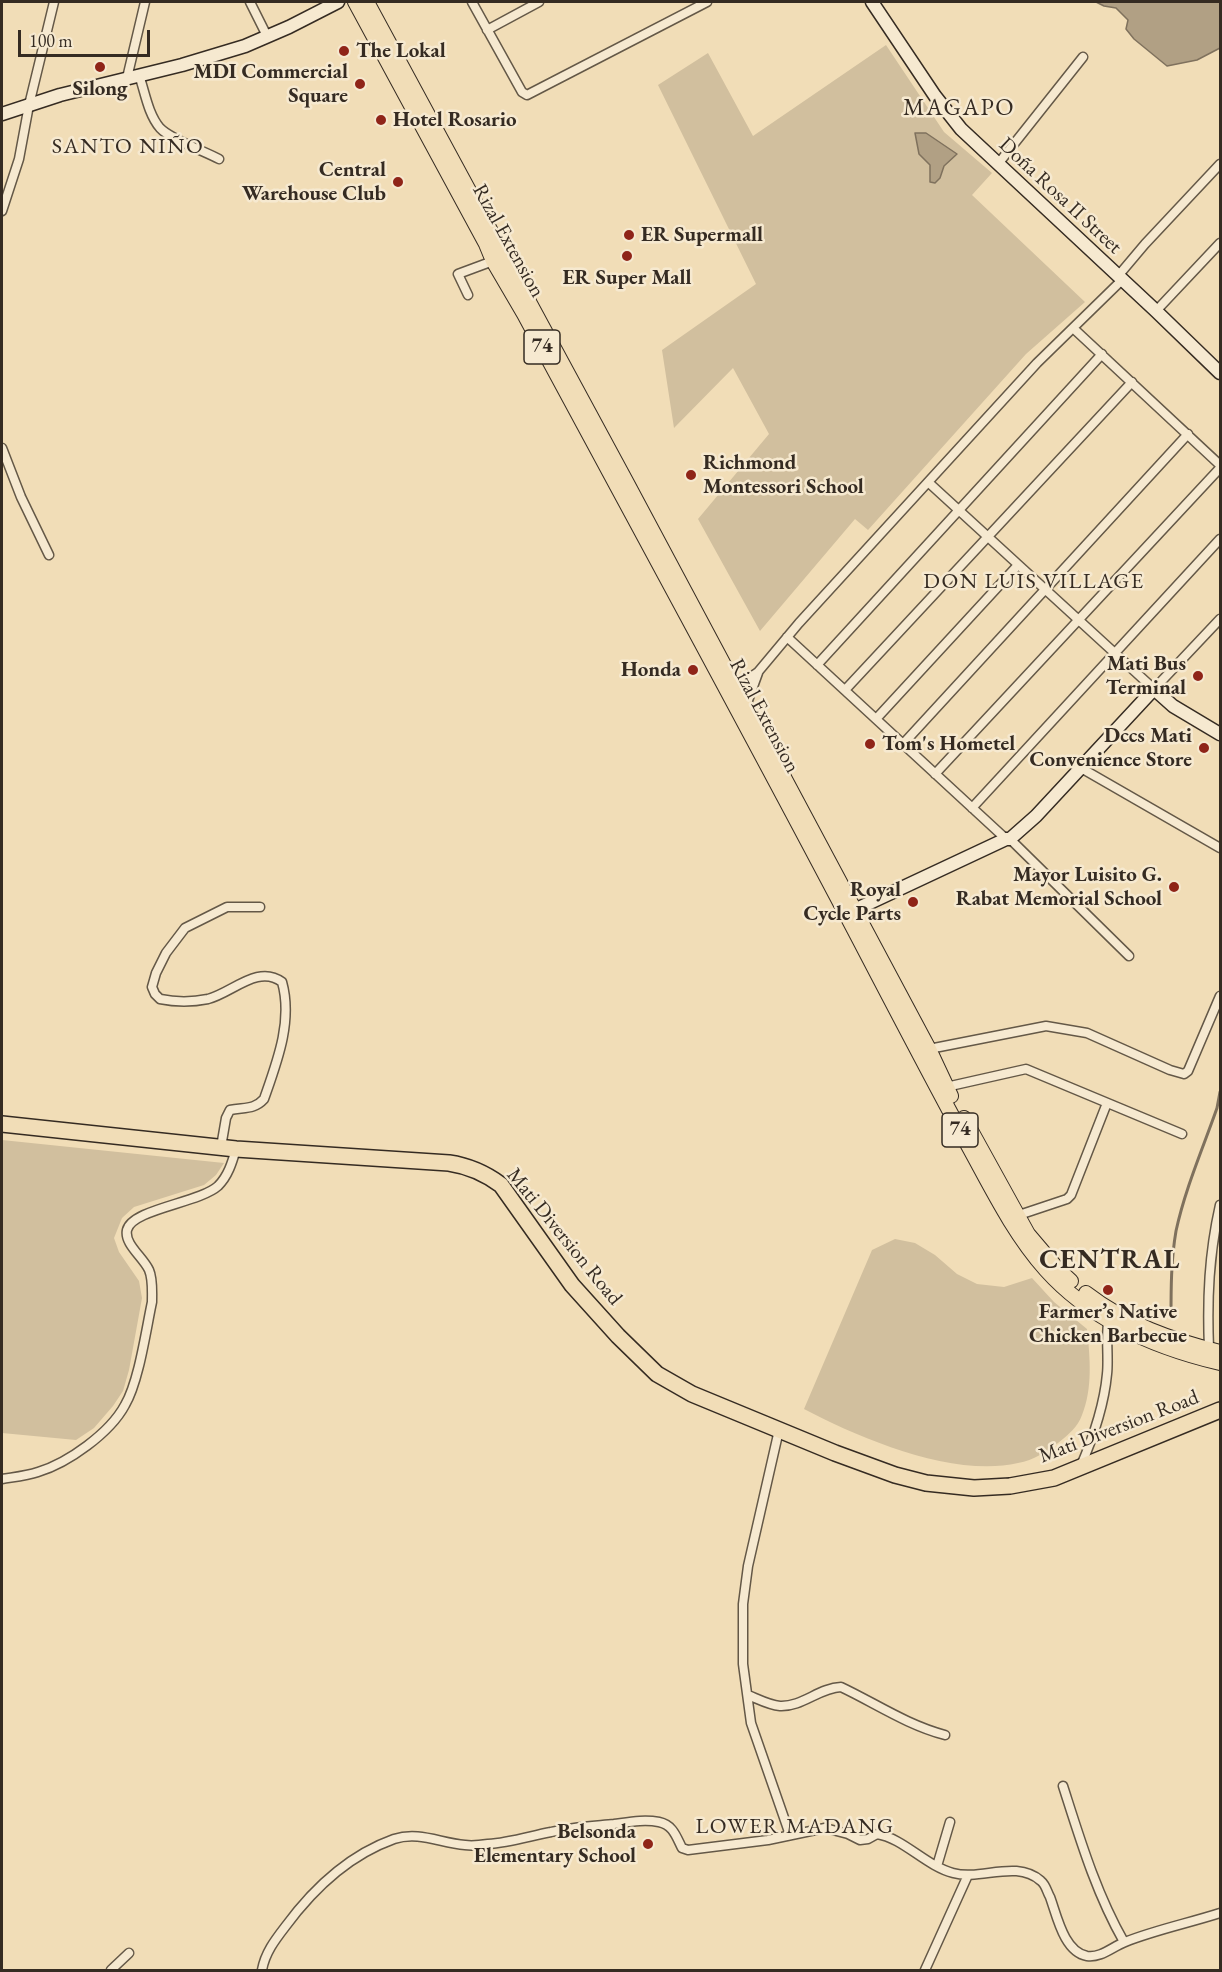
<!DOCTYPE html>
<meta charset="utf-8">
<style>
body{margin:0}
#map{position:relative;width:1222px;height:1972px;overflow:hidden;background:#f1ddb7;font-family:"EB Garamond",serif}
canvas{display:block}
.frame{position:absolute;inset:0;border:3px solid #352b22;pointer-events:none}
.scale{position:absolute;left:18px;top:30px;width:132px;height:27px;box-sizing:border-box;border:3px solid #352b22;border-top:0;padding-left:8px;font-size:18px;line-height:21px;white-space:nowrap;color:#352b22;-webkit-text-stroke:4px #f6e9d0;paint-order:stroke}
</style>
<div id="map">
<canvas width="1222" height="1972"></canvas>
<div class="frame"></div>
<div class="scale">100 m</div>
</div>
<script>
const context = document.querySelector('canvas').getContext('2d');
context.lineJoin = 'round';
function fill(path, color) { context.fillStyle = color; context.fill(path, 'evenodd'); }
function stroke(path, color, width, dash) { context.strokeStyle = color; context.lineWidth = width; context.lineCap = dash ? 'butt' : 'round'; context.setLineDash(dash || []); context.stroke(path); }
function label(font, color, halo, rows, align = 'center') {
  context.font = font + ' "EB Garamond",serif'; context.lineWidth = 5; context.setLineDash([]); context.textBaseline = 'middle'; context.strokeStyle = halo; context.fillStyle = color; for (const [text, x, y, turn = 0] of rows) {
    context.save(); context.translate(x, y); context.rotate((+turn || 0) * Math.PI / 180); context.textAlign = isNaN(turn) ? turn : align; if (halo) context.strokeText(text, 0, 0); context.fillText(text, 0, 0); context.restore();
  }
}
const green = new Path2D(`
 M886,45L944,132L992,173L972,195L1085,302L1026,354L868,530L855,519L760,631L698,519L769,434L733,368L674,428L662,350L756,284L658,85L708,53L753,136Z
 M2,1140L224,1163L216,1175L204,1185L134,1207L122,1218L114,1238L119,1252L139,1281L142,1298L129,1370L123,1391L113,1406L94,1428L76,1440L2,1433Z
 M895,1239L915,1243L935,1255L957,1274L977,1284L1004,1287L1032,1278L1054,1302L1087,1329C1090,1357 1093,1388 1082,1415C1078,1427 1068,1435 1058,1443C1046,1452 1034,1460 1018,1463C954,1478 861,1439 804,1409L872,1250Z`);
const water = new Path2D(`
 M1096,2H1220V48L1197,60L1167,66L1134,39L1126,29L1128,20L1116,8L1104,6Z
 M915,133H926L957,154L944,166L940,178L935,183L930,182V165L919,154Z`);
const stream = new Path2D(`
 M1171,1318C1171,1289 1171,1260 1176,1231C1185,1189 1203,1148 1217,1108L1220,1092`);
const street = new Path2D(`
 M250,2L267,36
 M472,2L522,92L527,95L707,2
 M487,30L539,2
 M139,75C145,92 148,114 160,128C170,139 204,151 219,159
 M127,78L145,2
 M998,164L1083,57
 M2,211L19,159L29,105L54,2
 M1118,276L1145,244L1220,164
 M468,295L458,274L493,261
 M1156,311L1220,243
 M1073,328L1220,465
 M2,448L21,497L49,555
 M928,482L1154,689L1220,619
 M787,637L1006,839
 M817,665L1102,354
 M732,690L758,672L799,623L1037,363L1122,280
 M845,690L1132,382
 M746,706L758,673
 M876,719L1018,565
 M903,744L1188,434
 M1081,768L1220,848
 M935,774L1220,468
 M972,808L1220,539
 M1010,839L1129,956
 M929,1049L1046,1026L1087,1033L1170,1070L1184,1074L1188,1071L1220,996
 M946,1087L1026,1069L1182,1134
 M221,1147L226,1118L230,1110C244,1107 254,1110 264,1099C277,1062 293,1021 282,982C258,964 232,993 208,999C193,1002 175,1002 160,999L155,994L152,987L156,973L166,953L185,928L227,907H260
 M1013,1217L1067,1199L1071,1195L1107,1103
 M1209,1349C1207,1298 1209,1254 1220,1205
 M779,1430L748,1566L743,1604V1664L751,1723L790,1835
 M1080,1468C1093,1438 1104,1407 1107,1374C1109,1358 1105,1331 1109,1318
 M2,1479C14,1477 26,1476 38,1472C68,1463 110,1433 125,1405C139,1381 146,1330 152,1302C152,1292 153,1279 149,1270C143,1257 124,1244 127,1230C132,1209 199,1203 218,1186C228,1176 232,1163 236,1149
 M748,1695C758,1699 769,1705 780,1706C802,1707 819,1688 841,1687C875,1703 907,1725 945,1735
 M1063,1786C1080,1839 1096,1893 1124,1942
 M937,1866L950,1822
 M111,1970L129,1953
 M262,1970C265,1953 275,1940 285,1927C313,1889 349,1855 394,1839C419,1831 440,1843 465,1845C472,1846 481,1845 488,1844C509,1843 530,1836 551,1832C571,1827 593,1826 614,1824C629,1822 644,1819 659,1822C673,1825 676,1836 682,1848L688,1850L768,1840L825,1828L848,1834L860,1840L868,1839L877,1834C903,1838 926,1866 953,1873C981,1881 1016,1859 1041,1881C1046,1885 1047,1892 1050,1897C1057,1916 1064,1952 1087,1956C1101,1958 1112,1947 1125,1942C1155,1930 1189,1923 1220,1913
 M925,1970L968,1875`);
const secondary = new Path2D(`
 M872,2L935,96L961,129L1156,311L1220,373
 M2,114L60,95L182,65L245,46L289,27L338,2
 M846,914L1006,839H1010L1036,816L1154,689L1173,706L1220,734`);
const primary = new Path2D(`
 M355,2L486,244L493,261L524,314C636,522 749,729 858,937C895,1008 932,1079 970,1149C993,1191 1014,1234 1046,1270C1091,1320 1156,1348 1220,1363
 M367,2L627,483L929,1049L951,1096
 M964,1118L1028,1234L1056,1267L1071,1281
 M1086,1293C1126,1324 1172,1340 1220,1352`);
const highway = new Path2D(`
 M2,1124L236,1149L449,1163C469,1166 485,1173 501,1185L572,1285L618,1336L657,1374L692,1394L835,1453L895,1475L926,1483L974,1488L1010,1486L1054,1478L1220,1410`);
const markers = [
 [344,51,6,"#8f2418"],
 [100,67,6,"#8f2418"],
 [360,84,6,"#8f2418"],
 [381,120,6,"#8f2418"],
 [398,182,6,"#8f2418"],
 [629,235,6,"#8f2418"],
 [627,256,6,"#8f2418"],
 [691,475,6,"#8f2418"],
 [693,670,6,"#8f2418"],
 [1198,676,6,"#8f2418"],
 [870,744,6,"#8f2418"],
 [1204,748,6,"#8f2418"],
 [1174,887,6,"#8f2418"],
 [913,902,6,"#8f2418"],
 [1108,1290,6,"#8f2418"],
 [648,1844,6,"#8f2418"]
];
const shields = [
 [542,347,36],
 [960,1130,36]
];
const shieldNames = [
 ["74",542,347],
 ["74",960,1130]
];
const poiNames = [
 ["The Lokal",356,51,"left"],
 ["MDI Commercial",348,72],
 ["Square",348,96],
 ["Silong",100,89,"center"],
 ["Hotel Rosario",393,120,"left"],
 ["Central",386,170],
 ["Warehouse Club",386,194],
 ["ER Supermall",641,235,"left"],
 ["ER Super Mall",627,278,"center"],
 ["Richmond",703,463,"left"],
 ["Montessori School",703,487,"left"],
 ["Mati Bus",1186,664],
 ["Terminal",1186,688],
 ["Honda",681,670],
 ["Dccs Mati",1192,736],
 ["Convenience Store",1192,760],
 ["Tom's Hometel",882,744,"left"],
 ["Mayor Luisito G.",1162,875],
 ["Rabat Memorial School",1162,899],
 ["Royal",901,890],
 ["Cycle Parts",901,914],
 ["Farmer’s Native",1108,1312,"center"],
 ["Chicken Barbecue",1108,1336,"center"],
 ["Belsonda",636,1832],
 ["Elementary School",636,1856]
];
const streetNames = [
 ["Doña Rosa II Street",1060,196,43],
 ["Rizal Extension",508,241,61],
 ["Rizal Extension",764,716,62],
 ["Mati Diversion Road",564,1237,51],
 ["Mati Diversion Road",1119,1427,-21]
];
const neighbourhoodNames = [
 ["SANTO NIÑO",128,147],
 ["DON LUIS VILLAGE",1034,582],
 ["LOWER MADANG",795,1827]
];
const quarterNames = [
 ["MAGAPO",959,108]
];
const districtNames = [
 ["CENTRAL",1110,1261]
];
fill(green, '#d1bf9e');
fill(water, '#b1a084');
stroke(water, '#7f715d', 1.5);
stroke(stream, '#7f715d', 3);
stroke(street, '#645847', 11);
stroke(secondary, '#352b22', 15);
stroke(primary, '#352b22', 16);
stroke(highway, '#352b22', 18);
stroke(street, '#f6e9d0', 8);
stroke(secondary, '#f6e9d0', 12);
stroke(primary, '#f1ddb7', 14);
stroke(highway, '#f1ddb7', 15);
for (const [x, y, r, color] of markers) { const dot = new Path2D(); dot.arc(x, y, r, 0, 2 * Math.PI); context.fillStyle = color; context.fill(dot); stroke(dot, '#f6e9d0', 2); }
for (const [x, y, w] of shields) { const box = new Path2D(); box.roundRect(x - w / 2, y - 17, w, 34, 4.5); context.fillStyle = '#f6e9d0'; context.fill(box); stroke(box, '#352b22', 1.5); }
label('bold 20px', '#352b22', null, shieldNames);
label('bold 21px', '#352b22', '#f6e9d0', poiNames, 'right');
label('21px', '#352b22', '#f6e9d0', streetNames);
context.letterSpacing = '1.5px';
label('22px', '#352b22', '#f6e9d0', neighbourhoodNames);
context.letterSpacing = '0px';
context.letterSpacing = '1.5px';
label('24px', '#352b22', '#f6e9d0', quarterNames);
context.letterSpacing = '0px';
context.letterSpacing = '1.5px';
label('bold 27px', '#352b22', '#f6e9d0', districtNames);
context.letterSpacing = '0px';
</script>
